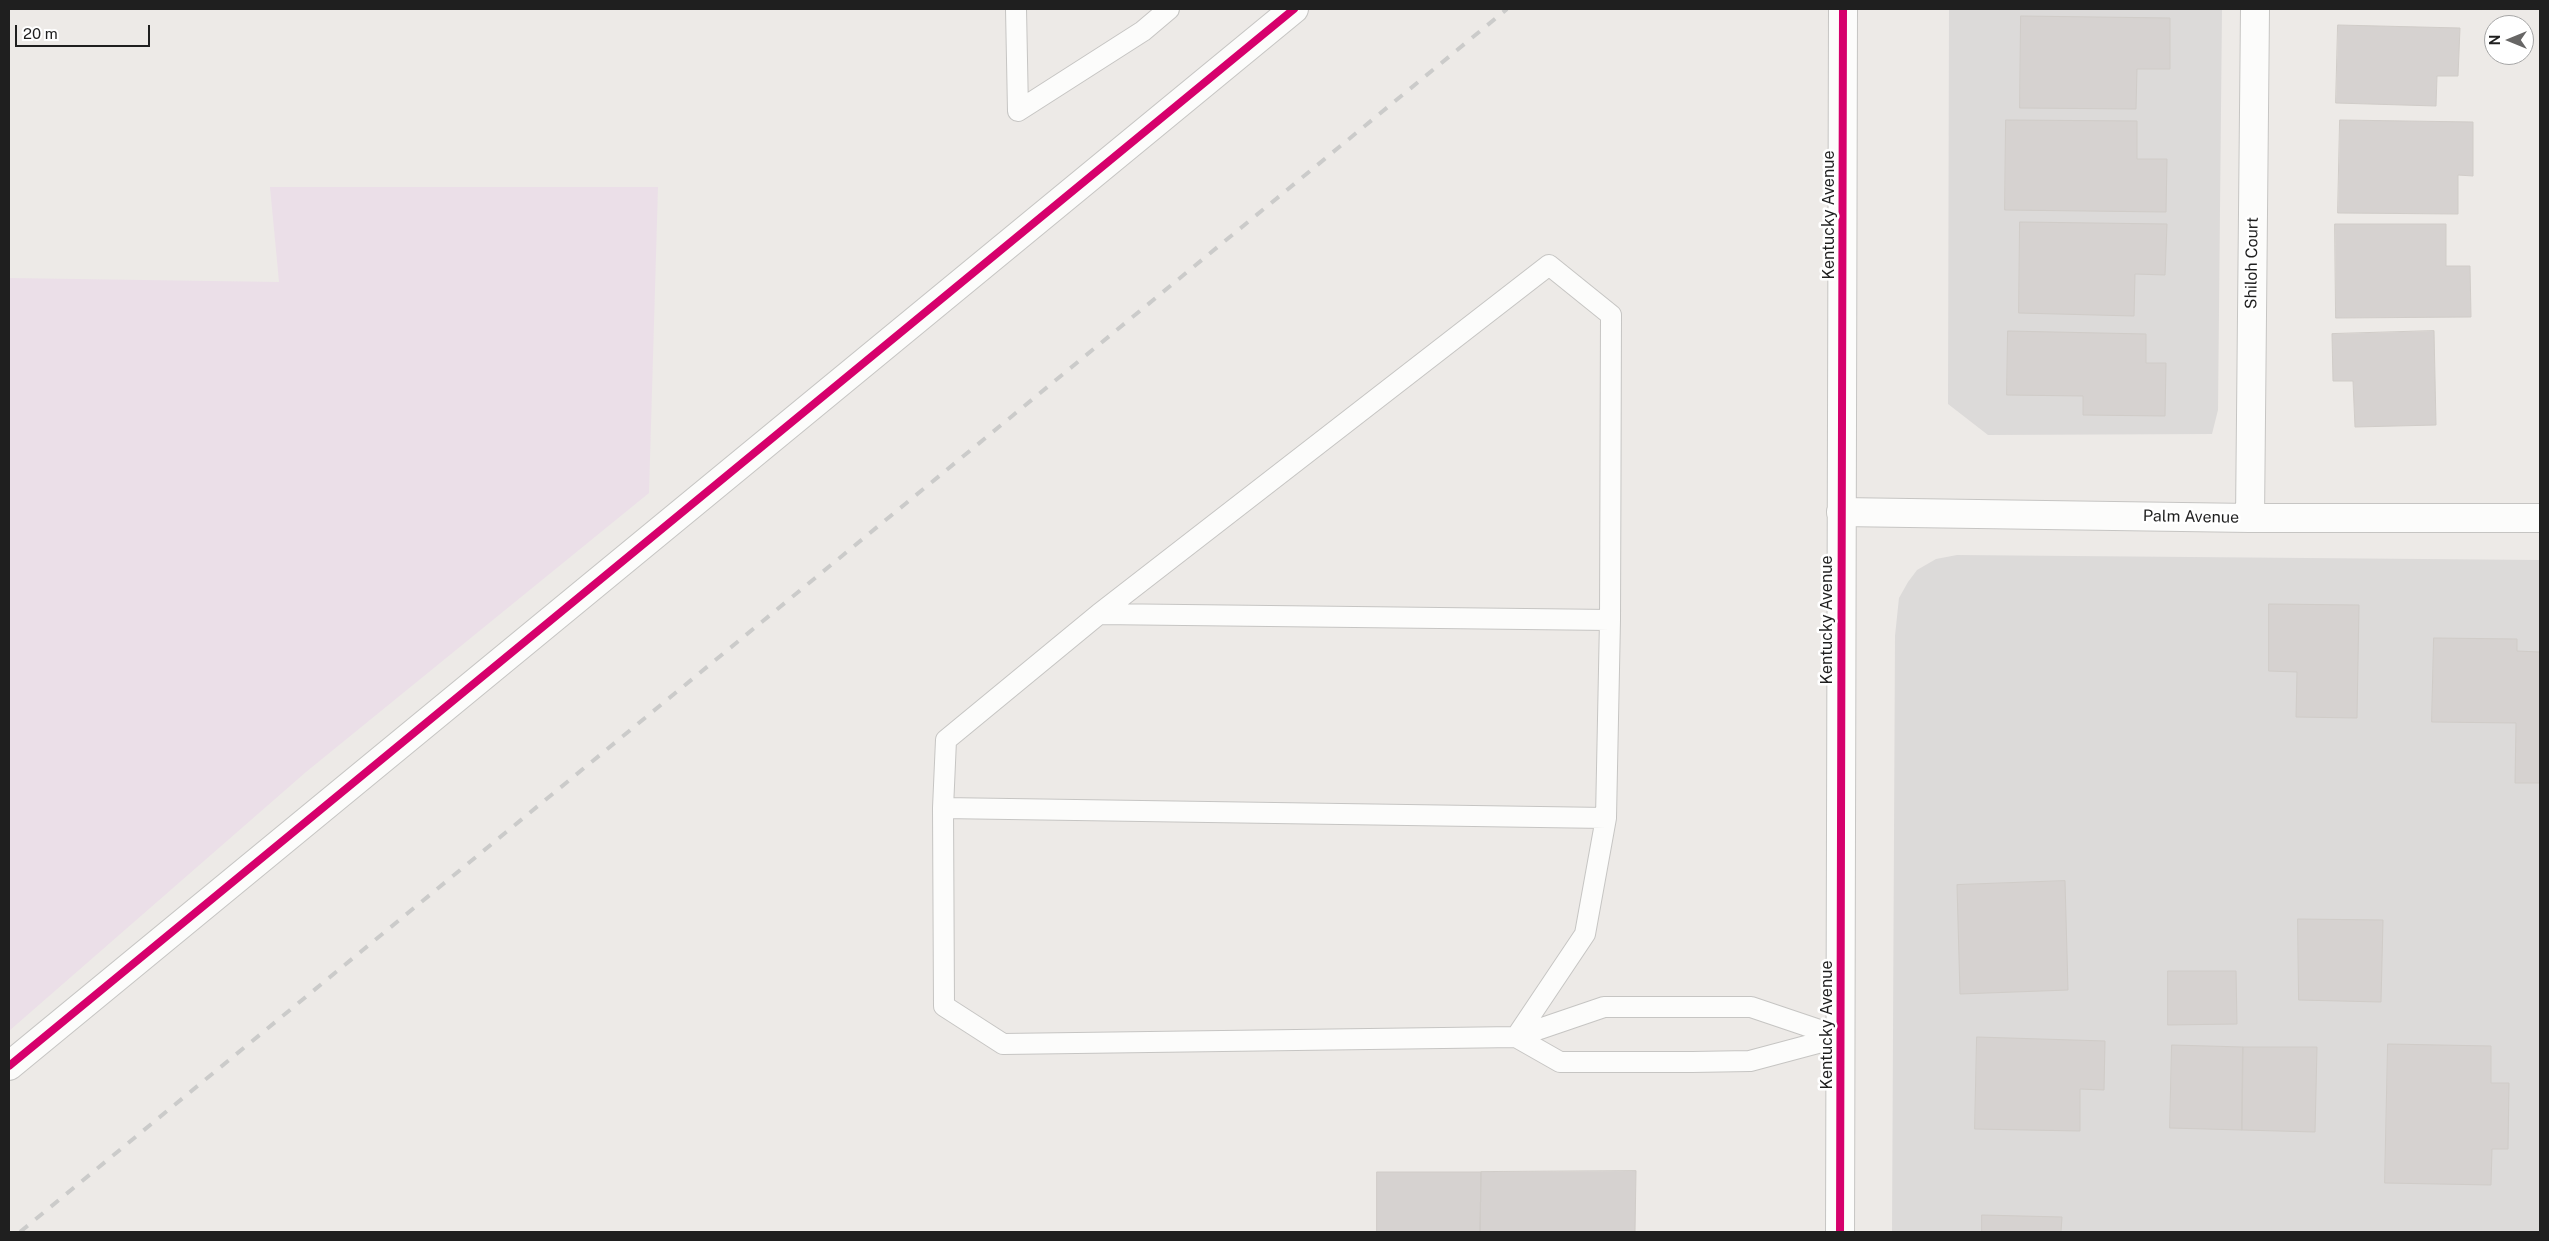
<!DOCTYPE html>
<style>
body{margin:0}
#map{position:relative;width:2549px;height:1241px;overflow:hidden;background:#edeae7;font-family:"Public Sans",sans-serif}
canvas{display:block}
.frame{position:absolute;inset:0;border:10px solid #1f1f1f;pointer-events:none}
.north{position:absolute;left:2484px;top:15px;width:50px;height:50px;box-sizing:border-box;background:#fff;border:1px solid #a5a5a5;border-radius:50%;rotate:270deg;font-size:14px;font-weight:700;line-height:20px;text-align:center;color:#1f1f1f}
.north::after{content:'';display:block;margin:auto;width:18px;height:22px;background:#676665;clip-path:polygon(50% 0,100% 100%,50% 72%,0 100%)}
.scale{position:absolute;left:15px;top:25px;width:135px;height:22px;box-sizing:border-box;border:2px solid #1f1f1f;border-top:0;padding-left:6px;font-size:15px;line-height:18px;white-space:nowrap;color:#1f1f1f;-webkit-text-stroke:4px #fff;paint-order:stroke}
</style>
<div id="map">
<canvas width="2549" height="1241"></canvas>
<div class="frame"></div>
<div class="north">N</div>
<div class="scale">20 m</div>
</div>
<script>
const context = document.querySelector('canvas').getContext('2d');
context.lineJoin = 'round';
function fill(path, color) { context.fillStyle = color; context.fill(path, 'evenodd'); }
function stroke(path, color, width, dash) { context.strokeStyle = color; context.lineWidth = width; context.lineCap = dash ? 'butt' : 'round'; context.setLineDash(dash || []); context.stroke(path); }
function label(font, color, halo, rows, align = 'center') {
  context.font = font + ' "Public Sans",sans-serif'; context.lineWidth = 5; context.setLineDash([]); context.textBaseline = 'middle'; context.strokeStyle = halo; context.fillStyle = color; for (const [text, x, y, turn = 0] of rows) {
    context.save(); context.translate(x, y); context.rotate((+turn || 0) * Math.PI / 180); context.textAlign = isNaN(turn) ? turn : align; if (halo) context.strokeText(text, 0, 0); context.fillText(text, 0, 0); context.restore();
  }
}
const residential = new Path2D(`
 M1949,9H2222L2218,410L2212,434L1988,435L1948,404Z
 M1957,555L2540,560V1232H1892L1895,636L1899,598L1908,582L1917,570L1936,559Z`);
const industrial = new Path2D(`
 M270,187H658L649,493L306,772L9,1031V278L279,282Z`);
const building = new Path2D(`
 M2021,16L2170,18V69H2137L2136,109L2020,108Z
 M2338,25L2460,28L2458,76H2437L2436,106L2336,103Z
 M2006,120L2137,121V159H2167L2166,212L2005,210Z
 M2340,120L2473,122V176L2458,175V214L2338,213Z
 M2020,222L2167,224L2165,275L2135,274L2134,316L2019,313Z
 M2335,224H2446V266H2470L2471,317L2336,318Z
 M2008,331L2146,334V363H2166L2165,416L2083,415V396L2007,395Z
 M2434,331L2436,425L2355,427L2353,381H2333L2332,334Z
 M2269,604L2359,605L2357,718L2296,717L2297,672L2269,671Z
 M2434,638L2517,639V651L2540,652V783H2515L2516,723L2432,722Z
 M2065,881L2068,990L1960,994L1957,885Z
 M2298,919L2383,920L2381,1002L2299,1000Z
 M2168,971H2236L2237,1024L2168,1025Z
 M1977,1037L2105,1041L2104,1090L2080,1089V1131L1975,1129Z
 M2388,1044L2491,1046V1083H2509L2508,1149H2492L2491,1185L2385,1183Z
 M2172,1045L2243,1047L2242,1130L2170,1128Z
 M2243,1047H2317L2315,1132L2242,1130Z
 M1636,1171L1635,1232H1480L1481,1172Z
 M1377,1172H1481L1480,1232H1377Z
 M1982,1215L2062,1217L2061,1232H1982Z`);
const service = new Path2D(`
 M1016,9L1018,111L1143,31L1169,9
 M1099,614L1610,620
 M943,808L1606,818
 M1840,1037L1751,1007H1604L1516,1037L1003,1044L944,1006L943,808L946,740L1099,614L1549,265L1611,315L1610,620L1606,818L1585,934L1516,1037L1560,1062H1692L1750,1061L1840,1037`);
const minor = new Path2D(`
 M1841,512L2250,518H2540
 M2250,518L2255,9
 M9,1066L1294,9`);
const tertiary = new Path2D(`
 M1840,1232L1843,9`);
const rail = new Path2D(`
 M20,1232L1507,9`);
const cycleway = new Path2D(`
 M9,1066L1294,9
 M1840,1232L1843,9`);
const streetNames = [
 ["Kentucky Avenue",1829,215,-90],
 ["Shiloh Court",2252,263,-89],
 ["Palm Avenue",2191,517,1],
 ["Kentucky Avenue",1827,620,-90],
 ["Kentucky Avenue",1827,1025,-90]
];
fill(residential, '#dcdad9');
fill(industrial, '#ebdfe8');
fill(building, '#d6d2d0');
stroke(building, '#d0ccc8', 1);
stroke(service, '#c6c5c3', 22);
stroke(minor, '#c6c5c3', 30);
stroke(tertiary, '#c6c5c3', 30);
stroke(service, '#fcfcfb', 20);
stroke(minor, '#fcfcfb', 28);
stroke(tertiary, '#fcfcfb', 28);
stroke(rail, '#cbcbca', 4, [10, 10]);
stroke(cycleway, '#d6006c', 8);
label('16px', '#1f1f1f', '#fff', streetNames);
</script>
